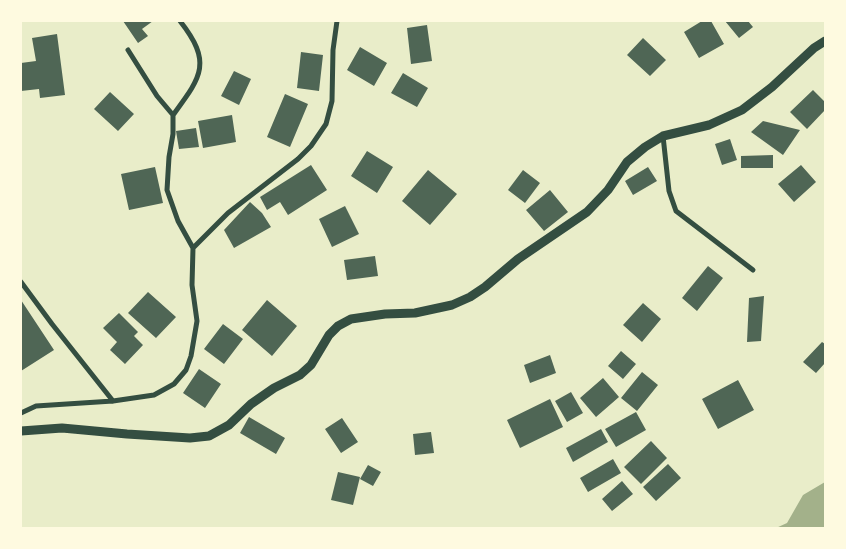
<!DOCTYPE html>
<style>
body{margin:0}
#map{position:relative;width:846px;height:549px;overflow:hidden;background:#e9edc9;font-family:Montserrat,sans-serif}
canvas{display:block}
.frame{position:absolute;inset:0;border:22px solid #fefae0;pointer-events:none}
</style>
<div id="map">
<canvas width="846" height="549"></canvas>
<div class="frame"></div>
</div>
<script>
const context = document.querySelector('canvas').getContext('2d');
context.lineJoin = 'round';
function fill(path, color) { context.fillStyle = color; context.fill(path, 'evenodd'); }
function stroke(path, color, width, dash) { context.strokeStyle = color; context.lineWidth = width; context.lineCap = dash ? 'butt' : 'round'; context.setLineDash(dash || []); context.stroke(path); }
const water = new Path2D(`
 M825,482V528H776L787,523L803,495Z`);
const building = new Path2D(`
 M123,21H153L142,29L148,36L138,43Z
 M702,21H711L724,44L699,58L684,32Z
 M725,21H748L753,27L739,38Z
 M427,25L432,61L411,64L407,28Z
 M57,34L65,95L40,98L39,89L21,91V63L36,61L32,38Z
 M643,38L666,60L650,76L627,55Z
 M360,47L387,63L374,86L347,70Z
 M301,52L323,55L319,91L297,88Z
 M234,71L251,79L239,105L221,96Z
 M403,73L428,88L417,107L391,93Z
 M813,90L825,102V110L807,129L790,112Z
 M110,92L134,114L118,131L94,109Z
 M285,94L308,104L290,147L267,137Z
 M232,115L236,142L203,148L198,121Z
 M763,121L800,130L783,155L751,132Z
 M196,128L199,147L179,149L176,131Z
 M730,139L737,160L722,165L715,144Z
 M367,151L393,167L377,193L351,176Z
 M773,155V168H741V156Z
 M311,165L327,190L288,215L280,202L267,210L260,197Z
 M801,165L816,182L794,202L778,184Z
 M155,167L163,203L129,210L121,174Z
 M648,167L657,181L633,195L625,181Z
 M428,170L457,194L430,225L402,201Z
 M523,170L540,183L525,203L508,190Z
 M550,190L568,212L544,231L526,210Z
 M250,202L262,213L271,227L234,248L224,230Z
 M345,206L359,234L332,247L319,219Z
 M375,256L378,276L347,280L344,260Z
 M708,266L723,278L697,311L682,298Z
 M148,292L176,317L156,338L128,313Z
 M764,296L761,341L747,342L749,298Z
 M21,300L54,350L21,371Z
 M267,300L297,326L272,356L242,330Z
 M643,303L661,319L642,342L623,325Z
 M119,313L138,332L134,336L143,345L125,364L110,350L117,342L103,328Z
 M223,324L243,339L224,364L204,349Z
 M822,342L825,344V363L816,373L803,362Z
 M621,351L636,364L623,379L608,366Z
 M550,355L556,373L530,383L524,365Z
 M199,369L221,384L205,408L183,393Z
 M642,372L658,385L637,411L621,398Z
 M603,378L619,397L596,417L580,398Z
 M738,380L754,410L718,429L702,399Z
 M571,392L583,413L567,422L555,401Z
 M550,399L563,427L520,448L507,420Z
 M636,412L646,430L616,447L605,429Z
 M249,417L285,438L276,454L240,433Z
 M342,418L358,442L341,453L325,429Z
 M601,429L608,442L573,462L566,448Z
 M431,432L434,453L415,455L413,434Z
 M651,441L667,458L641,484L624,467Z
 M613,459L621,473L588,492L580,478Z
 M668,464L681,478L656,501L643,487Z
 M368,465L381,472L373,486L360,479Z
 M338,472L360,477L353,505L331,500Z
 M622,481L633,494L612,511L602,499Z`);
const minor = new Path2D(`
 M128,50L157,96L173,115V134L169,157L167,190L178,221L193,248
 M173,115C201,77 213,63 180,21
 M663,136L669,191L676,211L753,270
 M21,282L52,324L113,401
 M21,413L36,406L113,401L154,395L174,384L186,370L191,356L197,321L192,285L193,248L228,213L298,159L311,146L326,124L332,101L333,50L337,21`);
const tertiary = new Path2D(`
 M21,431L62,428L127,434L190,438L209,436L229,425L251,404L274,388L300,375L311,365L329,335L338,326L351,319L385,314L415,313L452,305L470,297L485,287L518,259L587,212L608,190L627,162L645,147L663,136L709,125L742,110L772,87L814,48L825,41`);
fill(water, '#a3b18a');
fill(building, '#4f6655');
stroke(minor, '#344e41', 5);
stroke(tertiary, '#344e41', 9);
</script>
